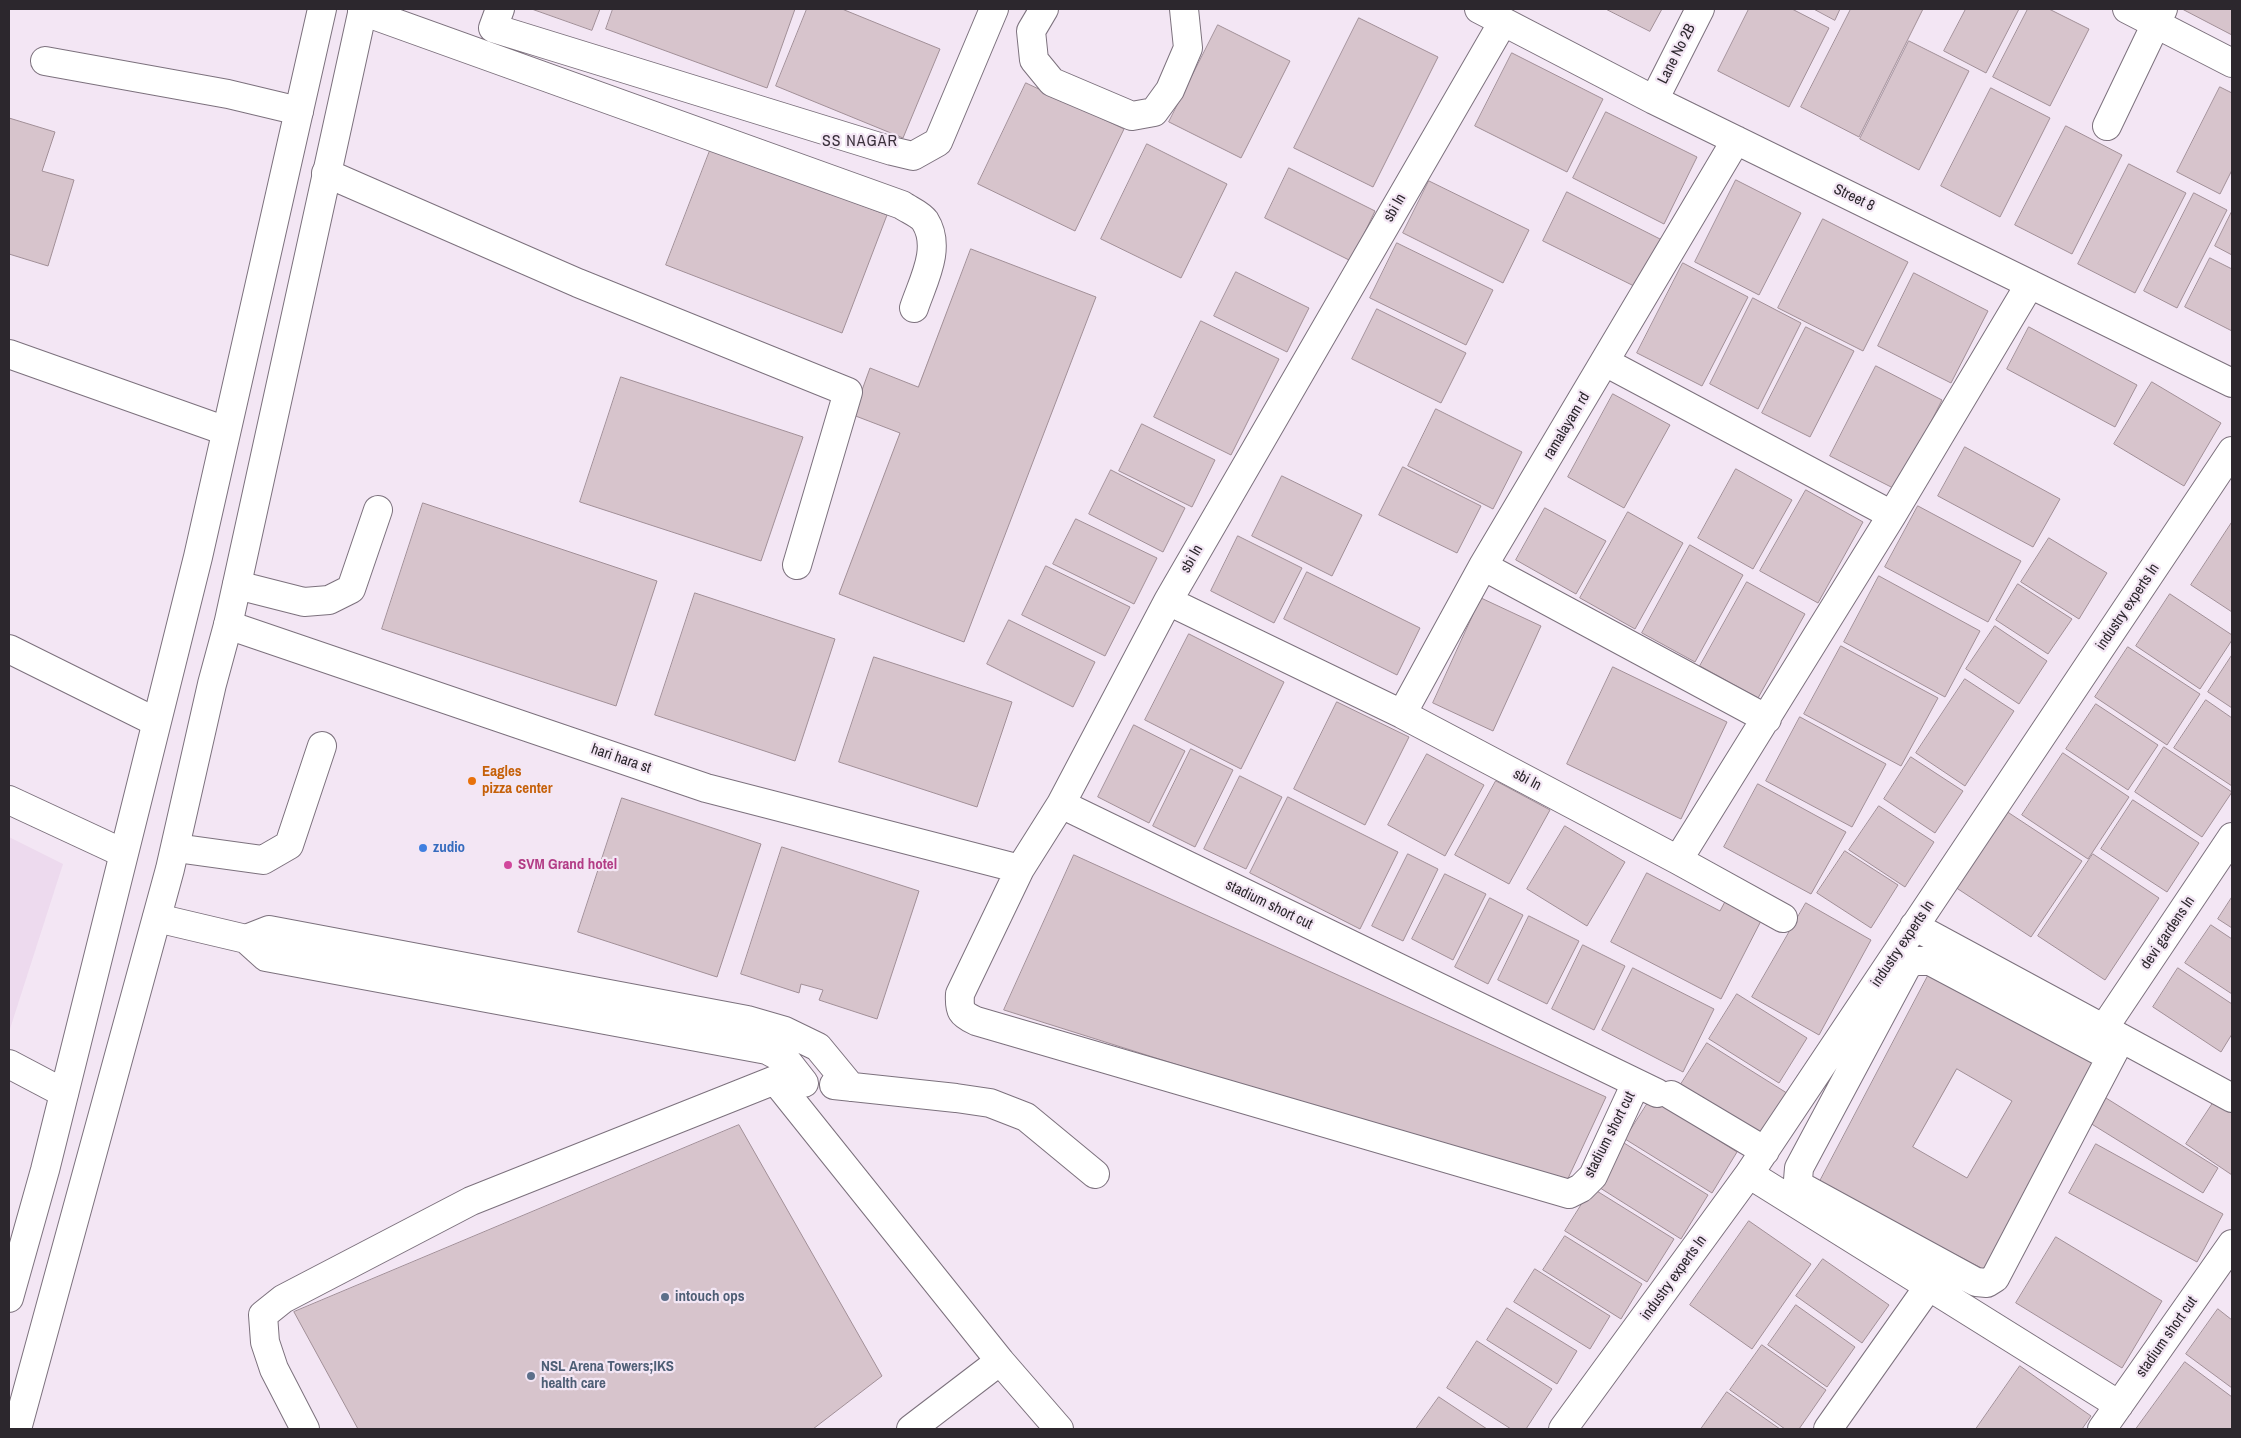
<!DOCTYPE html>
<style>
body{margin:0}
#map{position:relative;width:2241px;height:1438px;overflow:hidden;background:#f3e6f4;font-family:"Archivo Narrow",sans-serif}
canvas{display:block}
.frame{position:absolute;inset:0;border:10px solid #2c272d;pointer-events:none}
</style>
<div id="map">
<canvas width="2241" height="1438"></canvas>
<div class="frame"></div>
</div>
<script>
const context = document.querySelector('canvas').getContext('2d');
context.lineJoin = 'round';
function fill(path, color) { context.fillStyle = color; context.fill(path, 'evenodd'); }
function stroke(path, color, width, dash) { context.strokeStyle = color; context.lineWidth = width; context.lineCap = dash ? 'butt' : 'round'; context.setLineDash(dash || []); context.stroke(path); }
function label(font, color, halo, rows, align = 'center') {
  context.font = font + ' "Archivo Narrow",sans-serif'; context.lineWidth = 4.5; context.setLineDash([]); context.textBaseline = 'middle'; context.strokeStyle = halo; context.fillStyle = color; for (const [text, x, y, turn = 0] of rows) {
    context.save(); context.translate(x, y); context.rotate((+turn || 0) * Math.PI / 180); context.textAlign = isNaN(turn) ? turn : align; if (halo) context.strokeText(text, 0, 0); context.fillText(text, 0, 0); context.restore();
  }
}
const built = new Path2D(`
 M9,837L63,864L9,1032Z`);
const building = new Path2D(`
 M532,9H600L592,30Z
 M613,9H795L767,88L606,29Z
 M807,9H842L940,49L903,138L776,86Z
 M1606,9H1662L1650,31Z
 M1749,9H1792L1829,28L1789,107L1718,71Z
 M1814,9H1840L1835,20Z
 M1851,9H1923L1859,137L1801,107Z
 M1966,9H2019L1986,73L1944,51Z
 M2028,9H2049L2089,29L2050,106L1993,77Z
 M2185,9H2232V35L2184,10Z
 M1359,18L1438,57L1373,187L1294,148Z
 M1218,25L1290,61L1241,158L1169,122Z
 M1909,41L1969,71L1919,170L1860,139Z
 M1512,53L1603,99L1567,172L1475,126Z
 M1026,83L1124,129L1075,231L978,184Z
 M2220,87L2232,93V170L2220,194L2177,172Z
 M1991,88L2050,118L2000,217L1941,186Z
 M1606,112L1697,157L1664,224L1573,178Z
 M9,118L55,132L42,171L74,180L48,266L9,254Z
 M2066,126L2122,155L2072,254L2015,225Z
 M1147,144L1227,184L1181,278L1101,239Z
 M711,148L887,215L842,333L666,265Z
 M2129,164L2186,193L2135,293L2078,264Z
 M1289,168L1375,211L1351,261L1265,218Z
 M1736,180L1801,213L1759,295L1695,262Z
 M1429,181L1529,230L1503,283L1403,233Z
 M1567,192L1662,240L1638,288L1543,241Z
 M2194,193L2227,210L2177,308L2144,291Z
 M2232,211V255L2215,246Z
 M1823,219L1908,262L1863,351L1778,308Z
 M1397,243L1493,290L1466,345L1370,298Z
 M971,249L1096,297L964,642L839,594L900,433L853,415L870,368L918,387Z
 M2210,258L2232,269V331L2185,307Z
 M1683,263L1748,297L1702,386L1637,353Z
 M1236,272L1309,308L1287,352L1214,316Z
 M1914,273L1988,311L1951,383L1878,346Z
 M1753,298L1801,323L1758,409L1710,384Z
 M1377,309L1466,353L1441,403L1352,359Z
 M1201,321L1279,359L1231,455L1154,417Z
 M1806,327L1854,351L1810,437L1762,413Z
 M2029,327L2137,385L2115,427L2007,369Z
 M1876,366L1942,400L1897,490L1830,456Z
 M621,377L803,437L761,561L580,502Z
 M2152,382L2221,423L2184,486L2114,444Z
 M1613,394L1670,425L1624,508L1568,477Z
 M1436,409L1522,452L1493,509L1408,466Z
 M1142,424L1215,460L1192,507L1119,471Z
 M1965,447L2060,499L2033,547L1938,496Z
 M1403,467L1481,506L1457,553L1379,515Z
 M1736,469L1792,500L1753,569L1698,538Z
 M1111,470L1185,508L1163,552L1089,514Z
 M1282,476L1362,515L1332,576L1252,536Z
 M1806,490L1863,522L1818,603L1760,571Z
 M423,503L657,581L616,706L382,629Z
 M1918,506L2021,561L1988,622L1885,567Z
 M1545,508L1606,541L1576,594L1516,560Z
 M1628,512L1683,543L1635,629L1580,598Z
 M1076,519L1157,558L1134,604L1053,564Z
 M2232,522V612L2191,585Z
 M1238,536L1302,568L1274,623L1211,591Z
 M2049,538L2107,573L2079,619L2021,582Z
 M1690,545L1743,575L1695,662L1642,633Z
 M1046,566L1130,607L1105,656L1022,615Z
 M1307,572L1420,628L1397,675L1284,619Z
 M1879,576L1980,631L1945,697L1844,642Z
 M1747,582L1805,614L1758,698L1700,666Z
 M2018,584L2072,619L2048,654L1996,620Z
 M695,593L835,639L795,761L655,715Z
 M2170,594L2232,635V640L2200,689L2136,646Z
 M1481,598L1541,626L1493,731L1433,703Z
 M1009,620L1095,662L1073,707L987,664Z
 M1995,626L2047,661L2019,704L1966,669Z
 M1189,634L1284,682L1241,769L1145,720Z
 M1841,646L1938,698L1901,766L1804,714Z
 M2128,647L2200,694L2167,745L2095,697Z
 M2232,655V708L2208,692Z
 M874,657L1012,702L977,807L839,762Z
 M1613,667L1727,722L1681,819L1567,764Z
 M1965,679L2014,711L1965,786L1916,753Z
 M2206,700L2232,718V786L2174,748Z
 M1337,702L1409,737L1365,825L1294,789Z
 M2096,704L2158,745L2128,790L2066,749Z
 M1800,717L1886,764L1852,827L1766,781Z
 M1134,725L1185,751L1149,823L1098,797Z
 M2164,747L2232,792L2202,837L2135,792Z
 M1191,749L1233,770L1195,847L1153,826Z
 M2063,753L2129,797L2088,859L2022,815Z
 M1427,754L1484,785L1445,856L1388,825Z
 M1911,757L1963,791L1935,833L1884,799Z
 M1240,776L1282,797L1246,869L1204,849Z
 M1496,781L1550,810L1509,884L1455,855Z
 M1758,784L1846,832L1811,894L1724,847Z
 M1288,797L1398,852L1360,929L1250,873Z
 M622,798L761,844L717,977L578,932Z
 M2133,800L2199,843L2167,892L2101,849Z
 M1879,806L1934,842L1905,887L1849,850Z
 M2006,811L2082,861L2031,937L1955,887Z
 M1565,826L1625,862L1587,926L1527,889Z
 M782,847L919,891L877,1019L819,1000L823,990L801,984L799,993L741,974Z
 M1845,851L1898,885L1871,928L1817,893Z
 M1408,854L1438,869L1403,941L1372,926Z
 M2093,854L2159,898L2105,980L2038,936Z
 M1074,855L1606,1097L1564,1187L1004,1010Z
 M1647,873L1720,911L1728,896L1764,915L1721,999L1611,942Z
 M1445,874L1486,894L1453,960L1412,939Z
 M2232,897V928L2218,919Z
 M1490,898L1523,915L1488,984L1455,967Z
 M1806,903L1871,940L1819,1035L1752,997Z
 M1529,916L1579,941L1547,1004L1498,980Z
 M2211,925L2232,939V994L2185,963Z
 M1583,945L1625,966L1594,1030L1552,1009Z
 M1633,968L1714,1009L1683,1072L1602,1030Z
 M2178,968L2232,1004V1034L2221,1052L2153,1007Z
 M1929,974L2097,1062L1987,1271L1819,1183ZM1957,1069L2012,1101L1967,1178L1913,1147Z
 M1737,994L1807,1038L1779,1083L1709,1039Z
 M1707,1043L1790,1095L1761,1142L1678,1089Z
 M2217,1097L2232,1107V1175L2186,1144Z
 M1651,1098L1737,1152L1712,1193L1625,1139Z
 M2106,1098L2218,1168L2203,1193L2090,1123Z
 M739,1125L882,1376L813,1429H358L294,1312Z
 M1624,1143L1708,1195L1681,1239L1597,1186Z
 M2096,1144L2223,1214L2197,1262L2069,1193Z
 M1592,1188L1674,1239L1647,1282L1565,1231Z
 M1749,1221L1811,1264L1752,1349L1690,1305Z
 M1565,1236L1642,1284L1621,1319L1543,1270Z
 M2056,1237L2162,1301L2122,1368L2016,1303Z
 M1823,1259L1889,1305L1862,1343L1796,1296Z
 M1535,1269L1610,1316L1590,1349L1514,1302Z
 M1796,1305L1855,1347L1827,1387L1768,1345Z
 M1507,1308L1577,1351L1557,1384L1487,1340Z
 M2218,1309L2232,1320V1388L2186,1354Z
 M1477,1341L1552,1389L1526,1429H1511L1447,1388Z
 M1762,1345L1826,1390L1799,1429H1785L1730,1390Z
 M2185,1362L2232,1397V1429H2136Z
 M2020,1366L2091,1416L2082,1429H1976Z
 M1727,1392L1780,1429H1701Z
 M1439,1397L1487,1429H1416Z`);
const minor = new Path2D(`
 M500,9L493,28L892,151L913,156L938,142L994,9
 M1044,9L1031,31L1034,60L1052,82L1132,116L1154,112L1170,90L1188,48L1184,9
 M1479,9L1654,100L2232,383
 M2127,9L2232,63
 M362,11L902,205C909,210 920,214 925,221C942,248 923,281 914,308
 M1503,22L1168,601L1402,714L1678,860L1783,918
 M45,61L228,94L299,111
 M1654,100L1700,9
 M2107,126L2163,9
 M326,173L578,283L848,392L797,565
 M9,354L226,431
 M1605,362L1892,515
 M1483,566L1767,719
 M237,585L304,602L329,600L351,589L378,510
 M1168,601L1061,804L1020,869L960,994C959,1011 961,1014 976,1021L1569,1194L1581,1188L1593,1176L1636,1083
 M228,625L706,788L1020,869
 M9,649L156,722
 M1402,714L1483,566L1736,140
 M9,800L123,853
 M1061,804L1657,1093
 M176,848L263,860L289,845L322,746
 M1678,860L1892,515L2030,284
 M157,918L246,939
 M1914,926L2232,1098
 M2104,1028L2232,837
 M2111,1057L1930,961H1914L1907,966L1799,1168L1798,1180L1802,1187L1976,1282L1987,1283L1995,1278L2121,1038
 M9,1064L64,1093
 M804,1083L786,1060L767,1050L266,957L246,939L269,930L747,1020L785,1031L818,1047L851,1087
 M834,1085L956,1098L990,1103L1026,1117L1095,1174
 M1671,1095L1765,1151
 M1749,1174L2119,1405
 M305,1429L274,1369L265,1342L263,1315L283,1299L471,1201L775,1080L1000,1361
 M911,1429L1000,1361L1059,1429
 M1563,1429L1749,1174L2232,451
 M1828,1429L1929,1286
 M2102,1429L2232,1244`);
const highway = new Path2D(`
 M9,1298L45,1170L198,557L322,9
 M17,1429L170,869L212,684L228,625L363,9`);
const markers = [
 [472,781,5,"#e8710a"],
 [423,848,5,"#3f7fe0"],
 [508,865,5,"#d1479c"],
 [665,1297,5,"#5c6f8a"],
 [531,1376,5,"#5c6f8a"]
];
const streetNames = [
 ["Lane No 2B",1677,54,-63],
 ["Street 8",1854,198,26],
 ["sbi ln",1395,208,-60],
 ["ramalayam rd",1567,426,-59],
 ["sbi ln",1192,559,-60],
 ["industry experts ln",2128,607,-56],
 ["hari hara st",621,759,19],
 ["sbi ln",1527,780,28],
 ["stadium short cut",1269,905,26],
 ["devi gardens ln",2168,933,-56],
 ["industry experts ln",1903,944,-56],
 ["stadium short cut",1610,1135,-63],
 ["industry experts ln",1674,1278,-54],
 ["stadium short cut",2167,1337,-55]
];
const foodNames = [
 ["Eagles",482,772],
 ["pizza center",482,789]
];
const shopNames = [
 ["zudio",433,848]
];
const hotelNames = [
 ["SVM Grand hotel",518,865]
];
const serviceNames = [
 ["intouch ops",675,1297],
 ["NSL Arena Towers;IKS",541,1367],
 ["health care",541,1384]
];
const neighbourhoodNames = [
 ["SS NAGAR",860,142]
];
fill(built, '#eddaee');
fill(building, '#d7c4cc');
stroke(building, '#a18f97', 1);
stroke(minor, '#7c717d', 30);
stroke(highway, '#7c717d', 30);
stroke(minor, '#fff', 28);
stroke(highway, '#fff', 28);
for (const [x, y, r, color] of markers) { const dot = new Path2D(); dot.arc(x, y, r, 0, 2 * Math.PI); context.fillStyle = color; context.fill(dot); stroke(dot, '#f3e6f4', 2); }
label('15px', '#2c272d', '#f3e6f4', streetNames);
label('bold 15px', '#c56008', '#f3e6f4', foodNames, 'left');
label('bold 15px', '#366cbe', '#f3e6f4', shopNames, 'left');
label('bold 15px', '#b23c85', '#f3e6f4', hotelNames, 'left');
label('bold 15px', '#4e5e75', '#f3e6f4', serviceNames, 'left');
context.letterSpacing = '1px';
label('16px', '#3b313c', '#f3e6f4', neighbourhoodNames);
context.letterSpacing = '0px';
</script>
